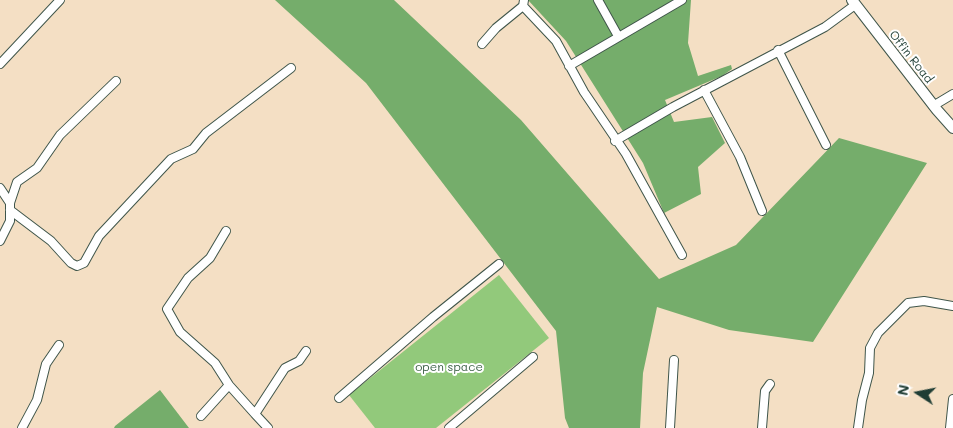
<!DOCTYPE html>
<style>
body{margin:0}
#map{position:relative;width:953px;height:428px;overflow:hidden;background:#f4dfc4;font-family:Mali,sans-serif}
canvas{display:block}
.north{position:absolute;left:893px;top:368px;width:50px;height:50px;-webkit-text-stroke:4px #fff;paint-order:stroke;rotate:281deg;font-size:14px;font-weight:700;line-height:20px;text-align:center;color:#1f3d34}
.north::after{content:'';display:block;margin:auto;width:18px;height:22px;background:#1f3d34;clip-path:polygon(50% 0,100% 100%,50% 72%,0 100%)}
</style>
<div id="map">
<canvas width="953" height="428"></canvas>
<div class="north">N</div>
</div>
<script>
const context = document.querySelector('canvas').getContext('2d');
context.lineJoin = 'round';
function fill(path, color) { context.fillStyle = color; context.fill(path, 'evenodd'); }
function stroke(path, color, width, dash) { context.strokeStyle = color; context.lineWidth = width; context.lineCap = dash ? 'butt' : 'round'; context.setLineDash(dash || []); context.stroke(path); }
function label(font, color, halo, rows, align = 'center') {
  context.font = font + ' Mali,sans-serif'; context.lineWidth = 4; context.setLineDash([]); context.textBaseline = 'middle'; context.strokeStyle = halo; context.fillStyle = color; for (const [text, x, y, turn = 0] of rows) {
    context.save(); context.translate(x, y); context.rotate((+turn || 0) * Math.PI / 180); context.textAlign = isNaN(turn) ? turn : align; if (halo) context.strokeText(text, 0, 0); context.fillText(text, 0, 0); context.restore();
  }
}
const green = new Path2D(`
 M499,275L549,338L436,428H375L349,395Z`);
const forest = new Path2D(`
 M275,0H394L521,120L659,279L736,245L839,138L927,163L813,342L729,330L657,307L643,373L640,428H569L565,418L556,331L366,83Z
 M528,0H691L688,43L698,76L731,65L732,69L722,76L665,100L674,122L712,117L725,143L698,167L701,194L664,213L643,163L566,41Z
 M160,390L189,428H114L115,426Z`);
const minor = new Path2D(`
 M598,0L618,36
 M523,6L556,41L584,92L626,154L682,255
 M482,44L496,28L523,6L524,0
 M778,50L826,145
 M0,64L60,0
 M569,66L682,0
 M704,90L740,157L762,211
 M933,106L953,94
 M615,141L673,107L825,27L855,5
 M0,188L10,203
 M10,210L51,241L71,263L77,266L84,263L99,236L171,159L193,149L206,133L291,68
 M226,231L210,258L188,278L167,309L180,332L215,363L229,385L255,414L285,368L299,361L306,351
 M0,241L10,221V203L17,182L37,168L60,135L116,81
 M339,398L433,317L499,264
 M255,414L268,428
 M201,416L229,385
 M22,428L37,400L46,364L59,345
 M449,428L533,357
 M670,428L674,360
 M762,428L765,391L770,384
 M858,428L862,400L869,373L870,348L878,333L908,303L924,301L953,306
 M950,428L953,399`);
const tertiary = new Path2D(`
 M852,0L937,110L953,128`);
const streetNames = [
 ["Offin Road",911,57,52]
];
const parkNames = [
 ["open space",449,367]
];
fill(green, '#92c97b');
fill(forest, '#75ad6b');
stroke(minor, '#3f554a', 10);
stroke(tertiary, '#3f554a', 12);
stroke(minor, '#fff', 8);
stroke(tertiary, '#fff', 10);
label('12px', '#1f3d34', '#fff', streetNames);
label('12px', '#3c6046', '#fff', parkNames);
</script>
